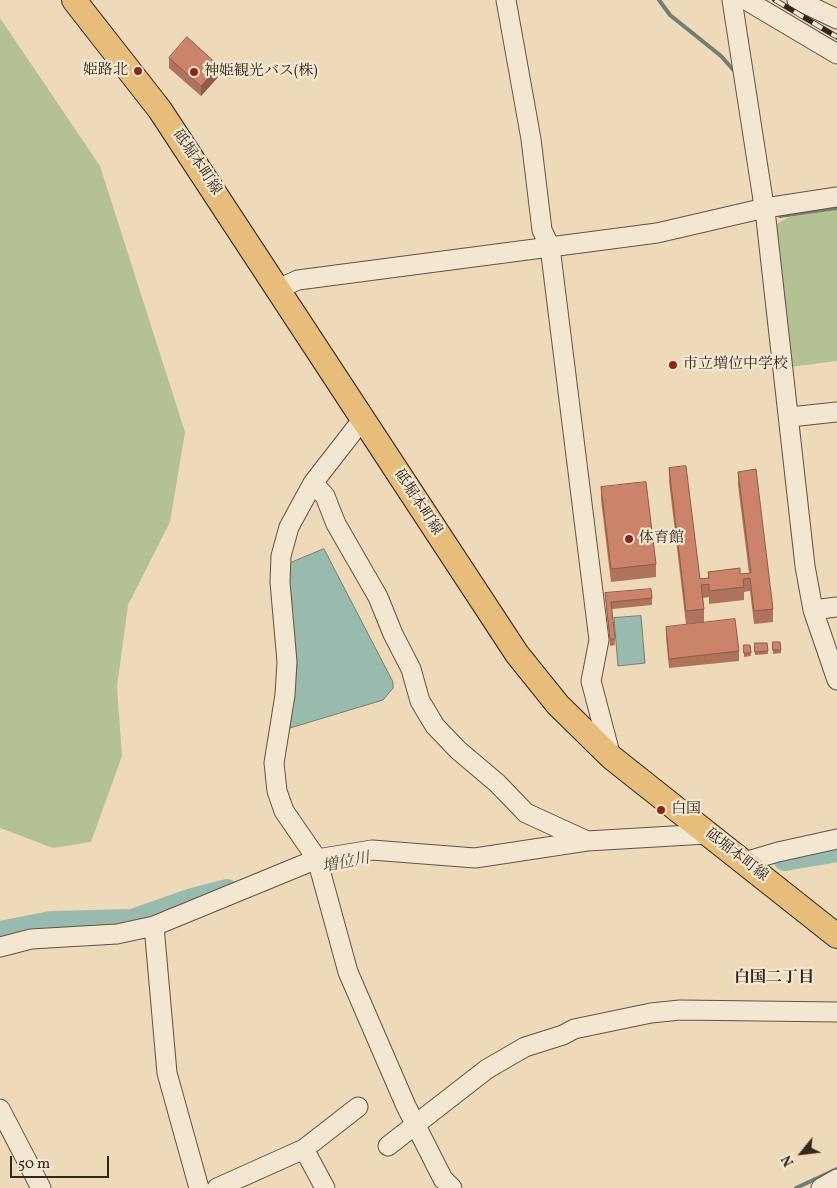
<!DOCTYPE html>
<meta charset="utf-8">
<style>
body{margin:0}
#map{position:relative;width:837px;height:1188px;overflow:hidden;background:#eedab8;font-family:Vollkorn,serif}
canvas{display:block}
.north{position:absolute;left:777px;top:1128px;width:50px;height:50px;-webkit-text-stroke:4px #f4e7d1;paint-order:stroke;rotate:241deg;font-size:14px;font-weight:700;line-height:20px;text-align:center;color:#34261b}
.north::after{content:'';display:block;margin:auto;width:18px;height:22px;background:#34261b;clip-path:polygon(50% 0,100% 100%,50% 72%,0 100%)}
.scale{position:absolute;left:10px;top:1156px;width:99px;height:22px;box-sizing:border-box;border:2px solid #34261b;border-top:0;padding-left:6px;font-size:15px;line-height:18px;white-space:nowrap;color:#34261b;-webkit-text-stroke:4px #f4e7d1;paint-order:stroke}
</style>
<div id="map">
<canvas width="837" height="1188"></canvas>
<div class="north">N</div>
<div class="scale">50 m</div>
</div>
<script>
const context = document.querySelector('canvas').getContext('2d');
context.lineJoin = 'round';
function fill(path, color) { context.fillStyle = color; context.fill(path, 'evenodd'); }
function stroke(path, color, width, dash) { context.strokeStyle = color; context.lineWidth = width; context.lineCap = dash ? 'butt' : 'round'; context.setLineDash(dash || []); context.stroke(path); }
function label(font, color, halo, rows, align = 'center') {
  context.font = font + ' Vollkorn,"Noto Serif JP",serif'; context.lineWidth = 4.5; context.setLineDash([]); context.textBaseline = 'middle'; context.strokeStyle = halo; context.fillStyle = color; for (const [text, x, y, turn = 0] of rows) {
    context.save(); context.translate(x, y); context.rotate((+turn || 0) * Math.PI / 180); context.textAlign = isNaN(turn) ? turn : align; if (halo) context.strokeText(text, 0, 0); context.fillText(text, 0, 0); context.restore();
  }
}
const green = new Path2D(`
 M0,18L100,166L185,432L170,522L128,605L117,687L122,756L91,842L53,848L0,828Z
 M837,210V361L790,367L775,225L789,217Z`);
const water = new Path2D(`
 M324,549L393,682V688L383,700L290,728L297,666L292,633L288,564Z
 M641,616L645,663L618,666L614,618Z`);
const stream = new Path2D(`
 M659,0L670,15L721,56L737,74
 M777,213L780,216L837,208
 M796,1188L837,1169`);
const river = new Path2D(`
 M785,859L837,850
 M0,933L51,923L132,921L192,900L227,891`);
const minor = new Path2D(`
 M506,0L531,139L542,230L550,247L599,640L591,681L611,757
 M732,0L766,219L805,566L813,610L837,680
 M746,0L837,54
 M797,0L837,19
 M278,289L298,280L657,233L765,208L837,197
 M790,417L837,412
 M362,420L313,483L289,527L281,556L280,582L287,662L285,695L274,763L277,791L284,811L317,859L348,972L406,1106L443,1179L452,1188
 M313,483L325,496L336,524L378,597L393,634L411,669L420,701L435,726L458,750L497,783L526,813L587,841
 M813,610L837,607
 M744,862L778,852L837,839
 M154,926L167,1073L199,1188
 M0,947L31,939L117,934L154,926L317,859L372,850L475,858L587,841L707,834
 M0,1109L41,1188
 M388,1146L487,1069L525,1047L563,1035L574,1029L651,1013L680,1010L837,1012
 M304,1149L325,1188
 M217,1188L304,1149L358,1107
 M821,1188L837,1179`);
const major = new Path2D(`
 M74,0L160,110L517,654L558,705L611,757L837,936`);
const rail = new Path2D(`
 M775,0L837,37`);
const wall = new Path2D(`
 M169,58L219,76L201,96L169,68Z
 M669,468L700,579L708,578V572L740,574L749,573L738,485V472L773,609V622L754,624L750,591L744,592V600L709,604V597L703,598L704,609V622L686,624L669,481Z
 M601,487L656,564V577L611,582L601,500Z
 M605,593L652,598V605L612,609L615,645L610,646Z
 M666,627L739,651V661L669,668L666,637Z
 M773,642H780L781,653L773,654Z
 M755,643H767L768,654L755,655Z
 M744,645H750L751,656L744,657Z`);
const shadedWall = new Path2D(`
 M219,66V76L201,96V86Z`);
const building = new Path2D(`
 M187,37L219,66L201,86L169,58Z
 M686,466L700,579L709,578L708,572L740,568V574L751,573L738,472L756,469L773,609L754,611L750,578L743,579L744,587L709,591V584L701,585L704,609L686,611L669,468Z
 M646,482L656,564L611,569L601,487Z
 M651,589L652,598L611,602L615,639H610L605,593Z
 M735,619L739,651L669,659L666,627Z
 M773,642H780L781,650H773Z
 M755,643H767L768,651L755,652Z
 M744,645H750L751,653H744Z`);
const markers = [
 [138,71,5,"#8f2418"],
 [194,72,5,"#8f2418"],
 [673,365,5,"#8f2418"],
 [629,539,5,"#8f2418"],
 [661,810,5,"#8f2418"]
];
const poiNames = [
 ["姫路北",128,71,"right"],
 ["神姫観光バス(株)",204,72],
 ["市立増位中学校",683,365],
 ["体育館",639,539],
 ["白国",671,810]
];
const streetNames = [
 ["砥堀本町線",196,163,56],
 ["砥堀本町線",417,503,57],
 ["砥堀本町線",736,856,38]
];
const waterNames = [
 ["増位川",346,864,-11]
];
const neighbourhoodNames = [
 ["白国二丁目",774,979]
];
fill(green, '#b3c193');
fill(water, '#99bbae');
stroke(water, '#717f73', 1);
stroke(stream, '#717f73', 4);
stroke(river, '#99bbae', 24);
stroke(minor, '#625342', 21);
stroke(major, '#34261b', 26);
stroke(minor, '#f4e7d1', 19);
stroke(major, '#e7bd7c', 24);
stroke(rail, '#34261b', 5.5);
stroke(rail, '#f4e7d1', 4, [11]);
fill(wall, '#af725a');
fill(shadedWall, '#8e5c4a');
fill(building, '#cb8469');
stroke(building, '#8e5c4a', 1);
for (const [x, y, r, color] of markers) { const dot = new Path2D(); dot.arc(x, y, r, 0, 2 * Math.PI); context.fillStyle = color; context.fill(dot); stroke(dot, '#f4e7d1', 2); }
label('15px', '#34261b', '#f4e7d1', poiNames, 'left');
label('15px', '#34261b', '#f4e7d1', streetNames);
label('italic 16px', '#4d4b40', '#f4e7d1', waterNames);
label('bold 16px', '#34261b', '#f4e7d1', neighbourhoodNames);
</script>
